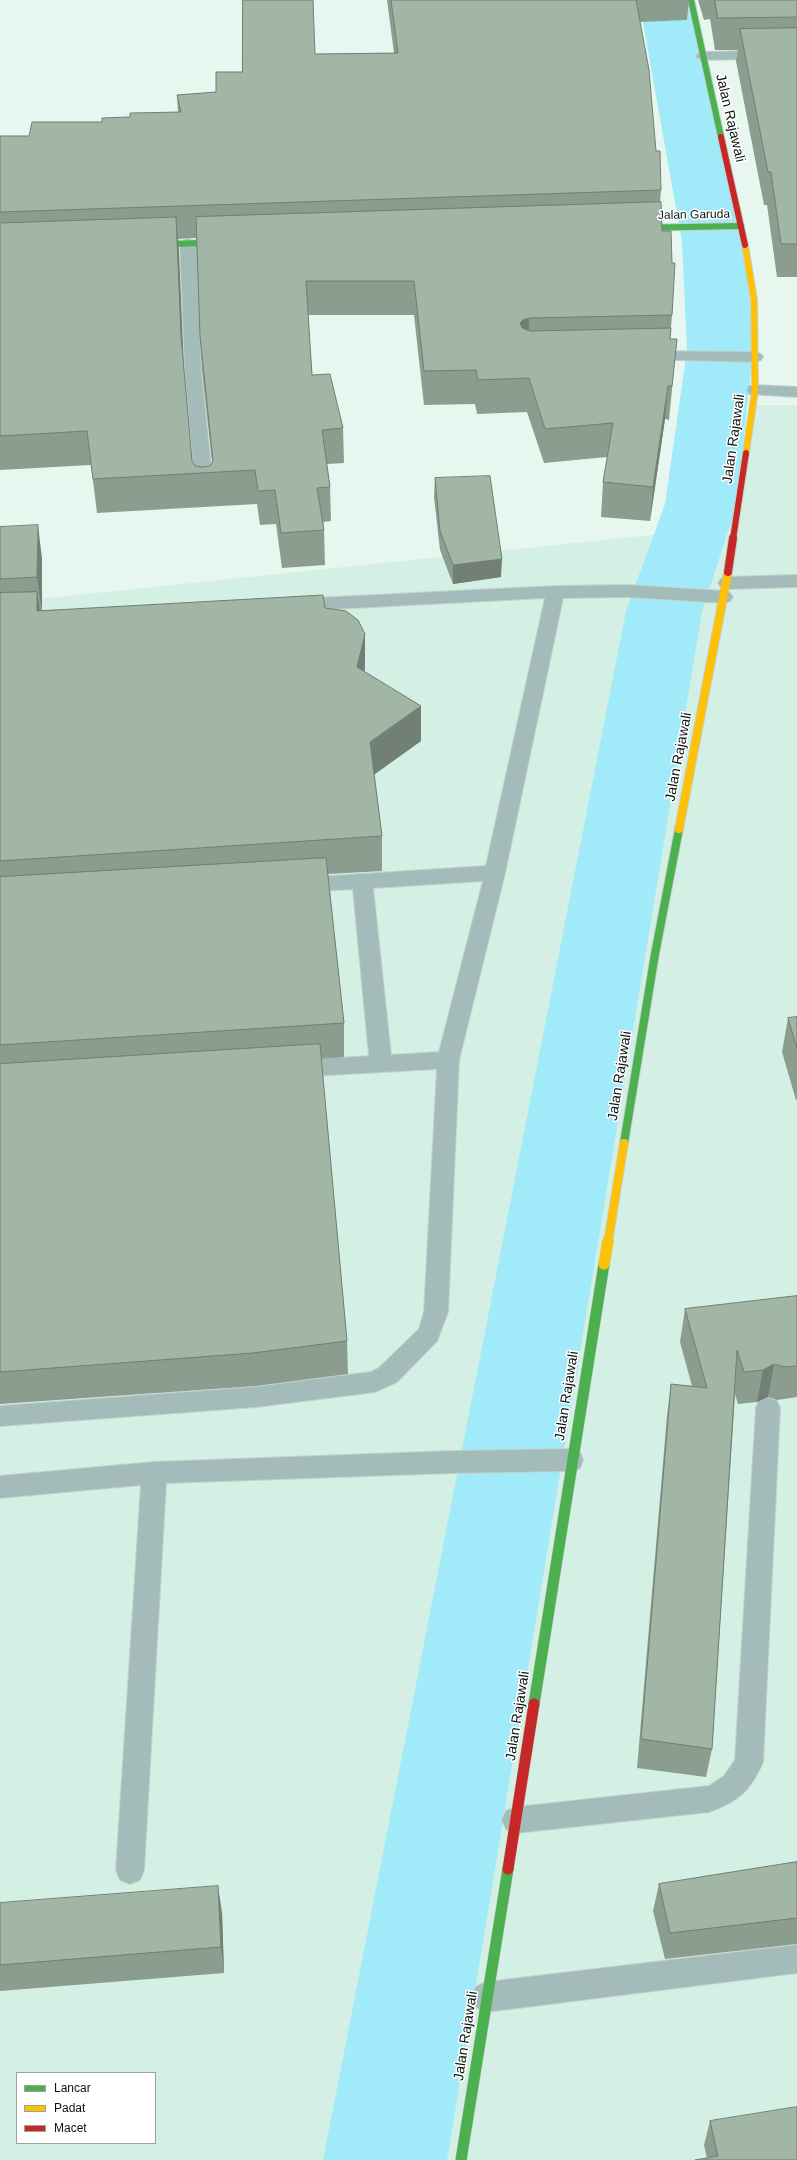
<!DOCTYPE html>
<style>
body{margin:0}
#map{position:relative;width:797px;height:2160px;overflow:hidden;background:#e7f7f0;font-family:Helvetica,sans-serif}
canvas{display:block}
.legend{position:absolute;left:16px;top:2072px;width:140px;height:72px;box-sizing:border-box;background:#fff;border:1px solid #9da19f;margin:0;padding:5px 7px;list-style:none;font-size:12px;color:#0b1410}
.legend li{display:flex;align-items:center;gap:8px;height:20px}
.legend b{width:20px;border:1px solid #9da19f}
</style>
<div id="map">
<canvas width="797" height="2160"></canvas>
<ul class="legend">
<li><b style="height:5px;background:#4caf50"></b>Lancar</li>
<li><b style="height:5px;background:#ffc107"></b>Padat</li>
<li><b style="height:5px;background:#c62828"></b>Macet</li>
</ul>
</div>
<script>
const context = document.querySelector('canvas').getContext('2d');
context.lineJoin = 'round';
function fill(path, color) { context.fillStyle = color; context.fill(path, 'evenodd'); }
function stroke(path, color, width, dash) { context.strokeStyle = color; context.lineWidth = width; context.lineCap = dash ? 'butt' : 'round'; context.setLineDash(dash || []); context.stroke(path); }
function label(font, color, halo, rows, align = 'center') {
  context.font = font + ' Helvetica,sans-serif'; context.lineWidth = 3; context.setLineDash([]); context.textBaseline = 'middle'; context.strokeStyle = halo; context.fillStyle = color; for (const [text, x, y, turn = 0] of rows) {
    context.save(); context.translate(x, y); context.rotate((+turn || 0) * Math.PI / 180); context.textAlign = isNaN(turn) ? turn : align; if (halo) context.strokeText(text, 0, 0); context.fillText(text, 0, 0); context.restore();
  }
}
const built = new Path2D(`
 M752,405H797V2160H0V603L728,527ZM17,2073H155V2143H17Z`);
const river = new Path2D(`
 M639,0H695L746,242L753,350L737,504L702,611L447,2160H323L626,611L665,504L687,350L682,242Z`);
const lane = new Path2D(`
 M797,575V587L727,589L721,587L718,583L721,579L727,577Z
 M627,585L724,591L730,593L733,597L730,601L724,603L627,597L563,598L505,873L459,1060L448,1312L437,1341L397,1382L375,1392L256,1407L0,1426V1406L256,1387L371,1372L379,1368L419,1329L424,1312L437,1069L292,1077L284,1075L281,1069L284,1063L292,1061L369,1056L353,889L299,892L292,890L289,885L292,880L299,878L486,866L545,598L295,611L289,609L286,605L289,601L295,599L555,586ZM483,881L439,1052L391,1055L373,888Z
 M768,1398L777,1401L780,1408L763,1762C750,1791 739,1801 709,1812L516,1833L506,1829L502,1820L506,1811L516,1807L709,1786L724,1776L735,1760L756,1408L759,1401Z
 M571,1449L580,1452L583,1460L580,1468L571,1471L453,1473L166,1483L144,1870L140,1880L130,1884L120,1880L116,1870L141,1485L0,1498V1476L154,1462L453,1451Z
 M797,1945V1973L486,2012L476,2007L471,1997L476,1987L486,1982Z`);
const street = new Path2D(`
 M797,50V58L702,60L695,56L702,52Z
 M188,239L193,241L196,244L201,370L214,495L211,499L205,500L199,499L196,495L185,370L180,244L183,241Z
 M645,351L755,352L761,354L763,357L761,360L755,362L639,359L637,356L639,353Z
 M755,385L797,387V397L749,394L747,390L749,386Z`);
const fastFar2 = new Path2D(`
 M691,0L721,137
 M632,228L741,226
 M148,245L226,242`);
const fastFar1 = new Path2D(`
 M624,1143L655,954L679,829`);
const fast = new Path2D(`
 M534,1704L604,1264
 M461,2160L508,1869`);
const slowFar2 = new Path2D(`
 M745,245L754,300L755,390L746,453`);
const slowFar1 = new Path2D(`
 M679,829L728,572
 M608,1242L624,1143`);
const slow = new Path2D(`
 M604,1264L608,1241`);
const jamFar2 = new Path2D(`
 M721,137L745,245
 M733,539L746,453`);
const jamFar1 = new Path2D(`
 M728,572L733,538`);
const jam = new Path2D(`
 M508,1869L534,1704`);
const wall = new Path2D(`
 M387,0H689L687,20L640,22L661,190L660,202L662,231L672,315L670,339H677L669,420L665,419L650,521L601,517L603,482L607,457L544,463L527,412L477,414L475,404L424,405L414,315H308L312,375L343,428L344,463L327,464L330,487L331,521L323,522L324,530L325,565L282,568L276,524L260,525L257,504L97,513L91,465L0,470V136H29L130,117L178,112L177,95L216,92L242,72L315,54L394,53ZM196,238L200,336L202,370L212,462L210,466L202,467L195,466L192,461L183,361L178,239Z
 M698,0H797V277H777L767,205H764L736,61L738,50H715L710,19L704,20Z
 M435,478L501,577L453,584L440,550L434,497Z
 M0,527L42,559V610L325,608L365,634V668L364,672L421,706V741L374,774L382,836V871L328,874L344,1023V1057L321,1059L347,1341L348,1374L256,1386L0,1404Z
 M797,1017V1100H796L782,1052L788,1018Z
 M797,1296V1397L777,1400L768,1397L757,1402L738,1404L735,1394L712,1749L706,1777L637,1768L667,1416L671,1384L692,1386L680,1342L685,1309Z
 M797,1862V1944L665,1959L653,1911L659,1884Z
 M0,1903L222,1913L224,1973L0,1991Z
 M710,2121L797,2160L707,2158L704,2145Z`);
const shadedWall = new Path2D(`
 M176,217L179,251L184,370L181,336Z
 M529,318L528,352L520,323L523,320Z
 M668,386L665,419L650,521L653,487Z
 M38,525L42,559V611L37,577Z
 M502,559L501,577L453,584V565Z
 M37,592L42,626L37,611Z
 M365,634V668L357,702V667Z
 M421,706V741L371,777L370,742Z
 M774,1364L768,1397L757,1402L763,1370Z
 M218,1886L222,1913L224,1973L221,1947Z`);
const building = new Path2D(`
 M243,0H313L315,54L398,53L391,0H636L649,70L656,151H660L661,190L0,212V136H29L32,122H102V118L130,117V113L181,112L177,95L216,92V72H242Z
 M715,0H797V17L718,18Z
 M797,28V244H781L771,172H768L740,29Z
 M661,202L662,231H671L672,263H675L672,315L529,318L523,320L520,323L522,328L530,331L671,328L670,339H677L672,386H668L653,487L603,482L613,423L545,429L529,378L478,380L476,370L424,371L414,281H306L312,375L330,374L343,428L322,430L330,487L317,488L324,530L281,533L275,490L258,491L255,470L93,479L87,431L0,436V223L176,217L181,336L192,461L195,466L202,467L210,466L213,461L200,336L196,217Z
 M490,476L502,559L453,565L440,531L435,478Z
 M38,525L37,577L0,579V527Z
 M37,592V611L323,595L325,608L346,611L358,620L365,634L357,667L421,706L370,742L382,836L0,861V593Z
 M326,858L344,1023L0,1045V877Z
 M797,1017V1048L788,1018Z
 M320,1044L347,1341L253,1353L0,1372V1064Z
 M797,1296V1366L784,1367L774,1364L763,1370L744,1372L737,1350L712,1749L641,1739L671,1384L707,1388L685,1309Z
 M797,1862V1918L670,1933L659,1884Z
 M218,1886L221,1947L0,1965V1903Z
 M797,2107V2160H695L718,2156L710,2121Z`);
const farStreetnames = [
 ["Jalan Garuda",694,215,-1]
];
const streetNames = [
 ["Jalan Rajawali",730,118,77],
 ["Jalan Rajawali",734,439,-82],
 ["Jalan Rajawali",679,757,-79],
 ["Jalan Rajawali",620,1076,-81],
 ["Jalan Rajawali",567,1396,-81],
 ["Jalan Rajawali",518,1716,-81],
 ["Jalan Rajawali",466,2036,-81]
];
fill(built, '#d4efe3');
fill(river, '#a0eaf9');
stroke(lane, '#c5d1cc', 2);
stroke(street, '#c5d1cc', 2);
stroke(fastFar2, '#c5d1cc', 8);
stroke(fastFar1, '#c5d1cc', 10);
stroke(fast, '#c5d1cc', 12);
stroke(slowFar2, '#c5d1cc', 8);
stroke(slowFar1, '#c5d1cc', 10);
stroke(slow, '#c5d1cc', 12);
stroke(jamFar2, '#c5d1cc', 8);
stroke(jamFar1, '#c5d1cc', 10);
stroke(jam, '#c5d1cc', 12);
fill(lane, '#a4bcb9');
fill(street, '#a4bcb9');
stroke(fastFar2, '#4caf50', 6);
stroke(fastFar1, '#4caf50', 8);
stroke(fast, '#4caf50', 11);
stroke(slowFar2, '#ffc107', 6);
stroke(slowFar1, '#ffc107', 8);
stroke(slow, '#ffc107', 11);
stroke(jamFar2, '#c62828', 6);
stroke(jamFar1, '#c62828', 8);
stroke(jam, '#c62828', 11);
fill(wall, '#8b9d8e');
fill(shadedWall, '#717f74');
fill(building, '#a2b6a5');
stroke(building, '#717f74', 1);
label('12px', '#0b1410', '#fff', farStreetnames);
label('14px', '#0b1410', '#fff', streetNames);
</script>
